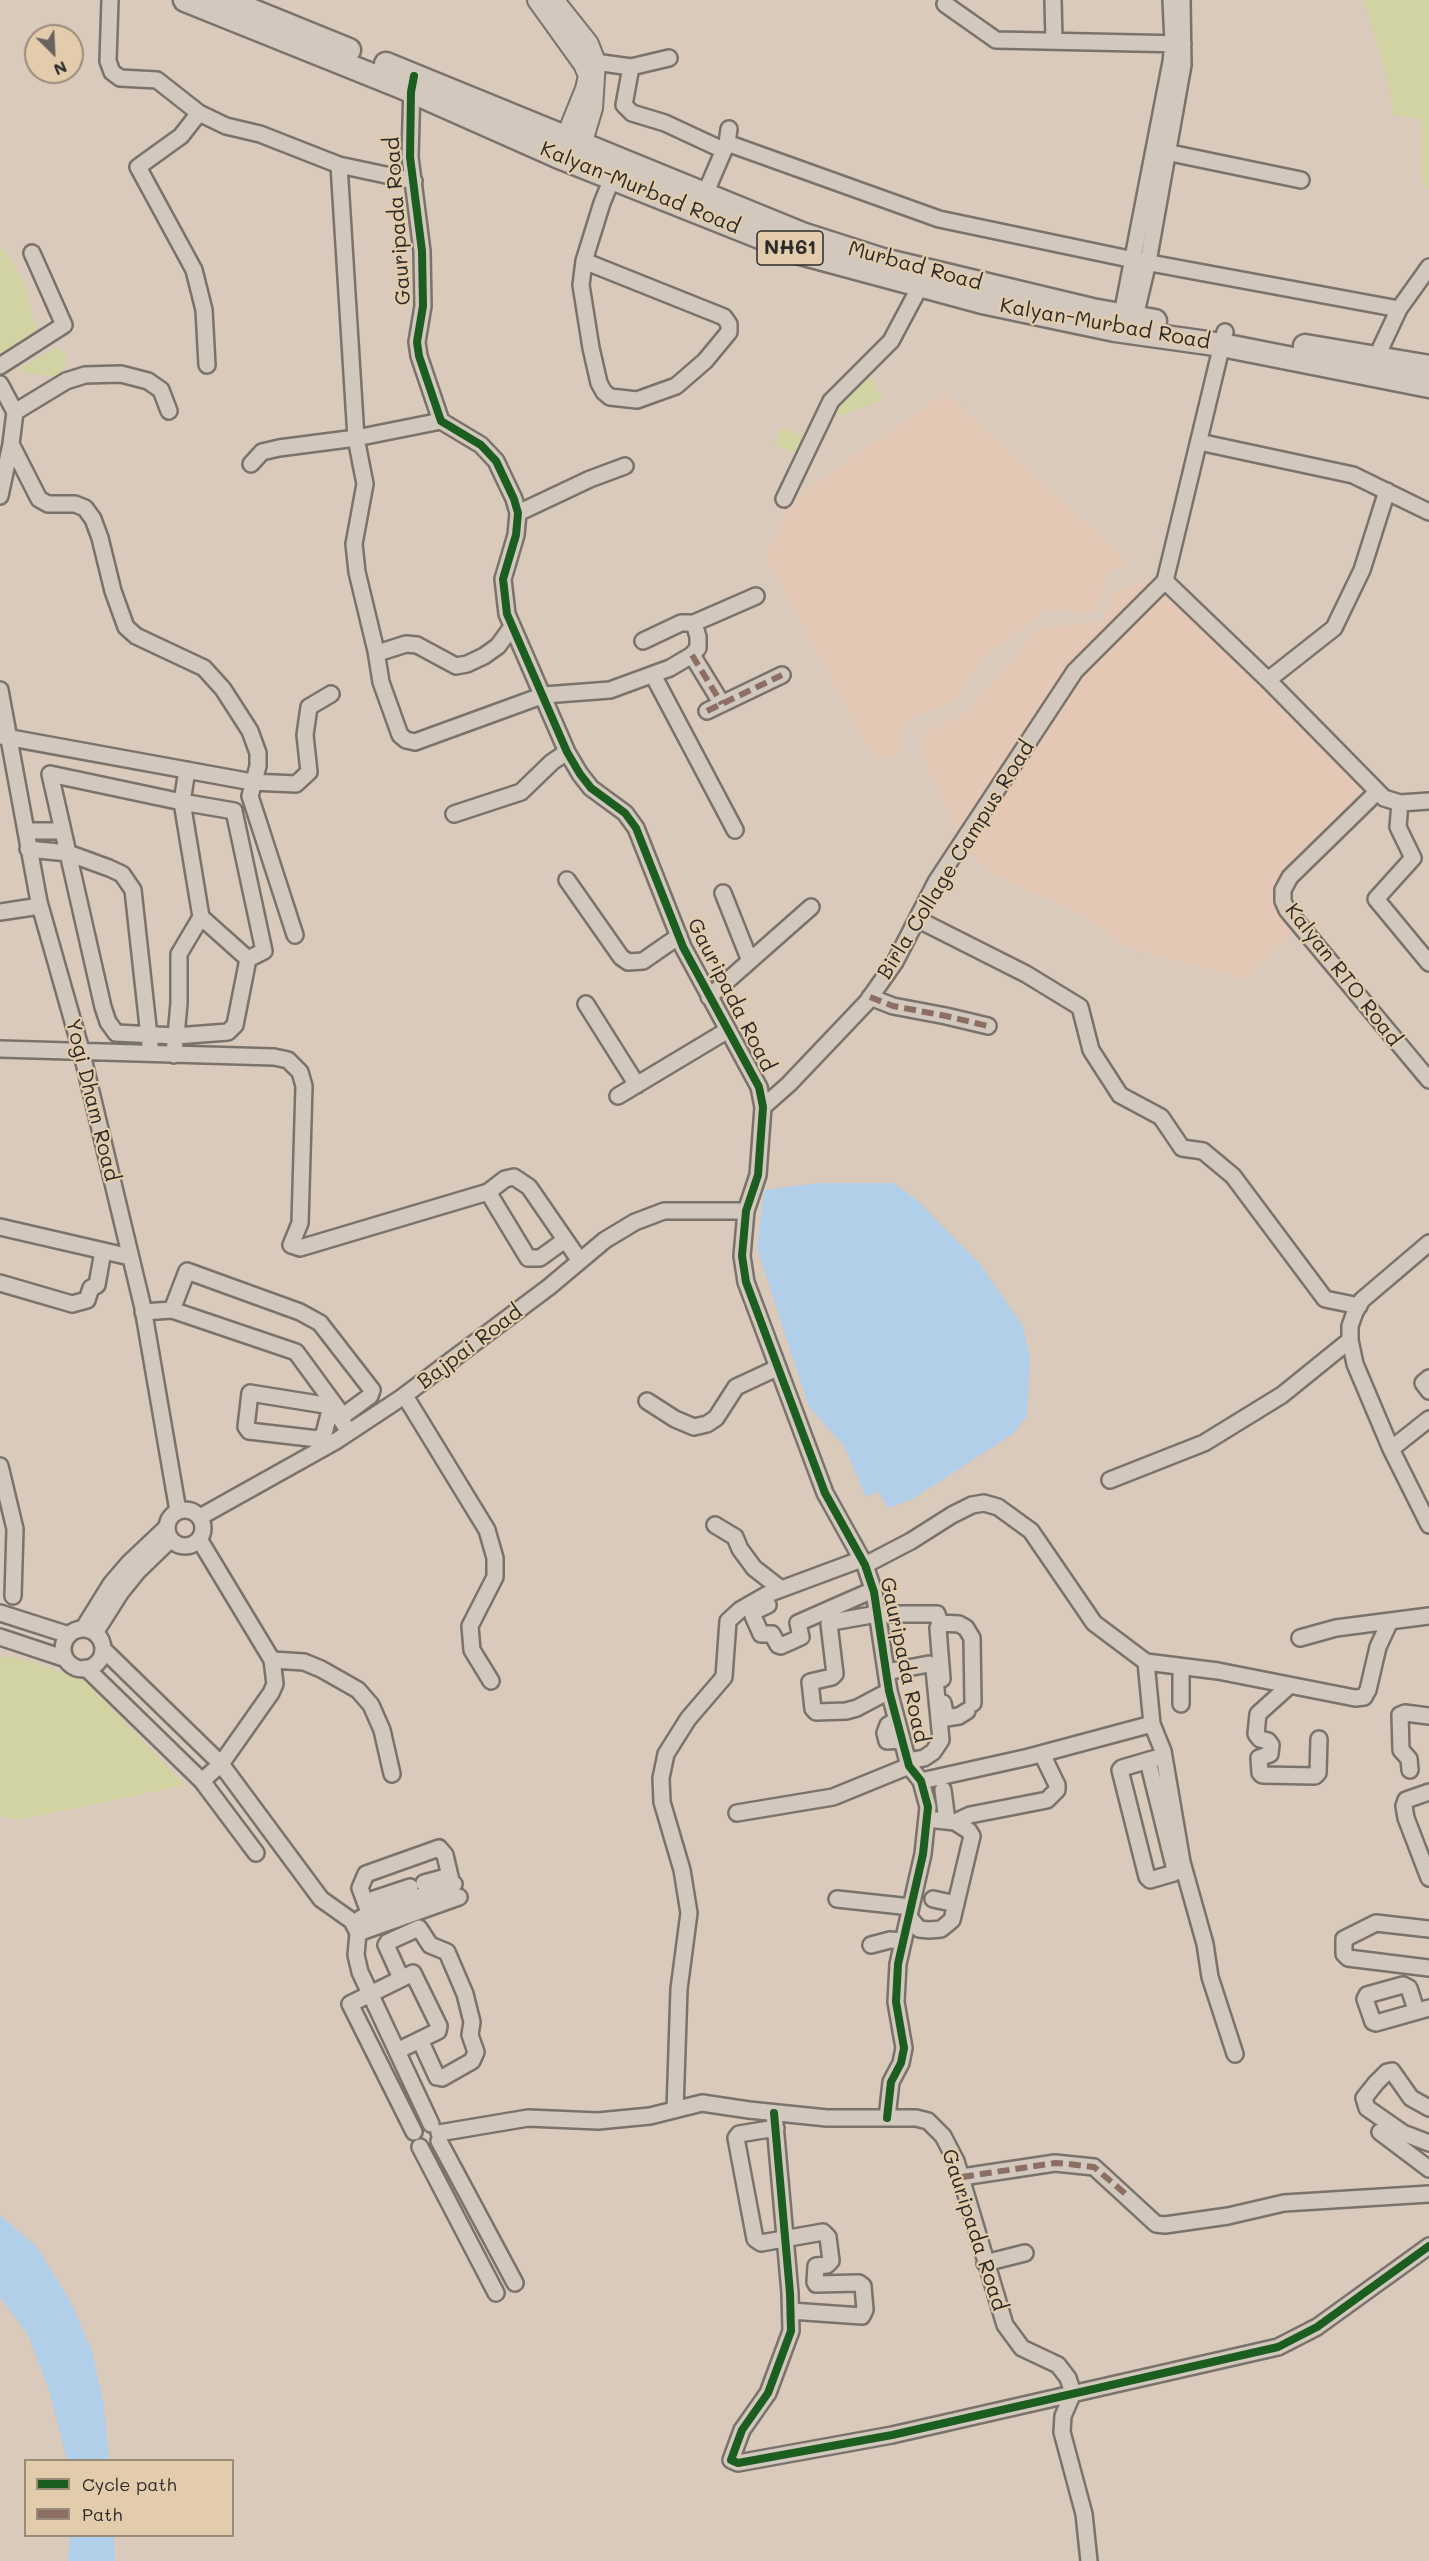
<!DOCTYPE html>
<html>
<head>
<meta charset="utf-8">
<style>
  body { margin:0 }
  #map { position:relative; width:1429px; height:2561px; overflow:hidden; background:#dacabb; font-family:Mali,sans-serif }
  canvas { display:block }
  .legend { position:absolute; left:24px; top:2459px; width:210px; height:78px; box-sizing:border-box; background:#e2ccab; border:2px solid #998c78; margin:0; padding:8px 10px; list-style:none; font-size:18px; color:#2b2b2b }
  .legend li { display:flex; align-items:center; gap:12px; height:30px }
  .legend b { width:30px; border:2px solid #998c78 }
  .north { position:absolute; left:24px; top:24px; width:60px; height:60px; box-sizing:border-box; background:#e2ccab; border:2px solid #998c78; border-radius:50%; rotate:156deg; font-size:16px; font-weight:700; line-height:24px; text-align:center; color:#2b2b2b }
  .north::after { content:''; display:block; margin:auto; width:21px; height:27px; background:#68635d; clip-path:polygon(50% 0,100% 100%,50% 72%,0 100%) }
</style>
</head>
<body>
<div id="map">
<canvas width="1429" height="2561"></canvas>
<ul class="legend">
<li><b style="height:8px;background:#1b5e20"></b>Cycle path</li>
<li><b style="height:8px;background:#8d6e63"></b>Path</li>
</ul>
<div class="north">N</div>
</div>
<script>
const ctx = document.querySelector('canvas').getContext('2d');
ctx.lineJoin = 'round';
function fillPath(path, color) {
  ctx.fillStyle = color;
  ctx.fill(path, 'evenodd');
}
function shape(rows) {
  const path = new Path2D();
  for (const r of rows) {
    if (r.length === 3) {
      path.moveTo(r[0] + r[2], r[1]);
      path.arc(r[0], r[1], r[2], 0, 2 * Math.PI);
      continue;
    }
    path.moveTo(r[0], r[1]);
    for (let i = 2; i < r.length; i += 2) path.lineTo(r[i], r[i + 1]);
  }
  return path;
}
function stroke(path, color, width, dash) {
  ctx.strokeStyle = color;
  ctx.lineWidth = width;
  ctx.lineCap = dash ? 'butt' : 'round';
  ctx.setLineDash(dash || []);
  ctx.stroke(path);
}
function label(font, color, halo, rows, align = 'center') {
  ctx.font = font + ' Mali,sans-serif';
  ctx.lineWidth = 4.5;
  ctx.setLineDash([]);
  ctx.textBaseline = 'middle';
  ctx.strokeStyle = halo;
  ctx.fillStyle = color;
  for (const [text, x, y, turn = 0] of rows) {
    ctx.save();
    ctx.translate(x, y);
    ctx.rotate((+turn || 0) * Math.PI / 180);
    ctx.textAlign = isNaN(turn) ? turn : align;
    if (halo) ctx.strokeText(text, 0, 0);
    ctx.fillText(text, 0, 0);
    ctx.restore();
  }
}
fillPath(shape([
  [945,393,1129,563,1106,573,1098,613,1047,610,986,654,956,700,904,722,900,752,875,760,766,557,793,499],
  [1159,574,1253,669,1285,683,1317,744,1363,793,1283,873,1277,902,1296,928,1246,979,1128,948,1085,916,991,873,965,847,922,754,922,735,968,712,1039,628,1102,621,1110,596]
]), '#e4c8b6');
fillPath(shape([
  [1363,0,1429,0,1429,190,1422,181,1422,125,1419,119,1393,115,1388,78],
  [0,247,8,255,25,285,36,329,0,356],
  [57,347,66,355,65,369,57,377,21,372,20,368],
  [868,372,883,399,841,416,833,408],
  [782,427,807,438,798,455,774,444],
  [0,1656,24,1659,85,1681,185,1785,20,1820,0,1816]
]), '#d2d3a3');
fillPath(shape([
  [818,1183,893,1183,917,1200,979,1263,1023,1326,1030,1358,1027,1416,1014,1433,914,1498,889,1508,877,1491,866,1497,844,1446,809,1407,757,1248,764,1190],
  [0,2215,37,2247,70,2301,92,2351,104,2406,109,2460,67,2460,49,2390,28,2335,0,2297],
  [70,2536,114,2536,115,2561,68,2561]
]), '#b1cfe8');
const minor = shape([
  [110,0,108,61,112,72,120,78,157,80,199,113,226,126,260,134,339,165,414,181],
  [1053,0,1054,40],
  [945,4,996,40,1183,44],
  [669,58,631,67,624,105,632,113,665,123,723,150],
  [595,62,631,67],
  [412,85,410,157,422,251,423,306,417,342,419,356,441,421,481,445,496,461,514,499,518,513,516,535,503,579,507,614,567,752,580,774,591,788,625,813,636,828,683,947,759,1087,763,1107,758,1175,746,1211,742,1256,746,1282,825,1493,865,1565,874,1592,889,1691,909,1766,921,1781,928,1807,923,1854,898,1964,896,2002,904,2048,901,2063,891,2082,887,2118],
  [199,113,181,136,138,167,194,270,204,310,207,365],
  [727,143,939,219,1134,260,1399,309],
  [1161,151,1301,180],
  [339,165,356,438,365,484,354,544,357,572,376,651,384,651,406,644,417,645,456,666,467,664,484,656,498,646,511,628],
  [705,194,727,143,729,129],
  [584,261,724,317,729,324,729,332,705,361,676,386,637,400,610,397,604,392,599,383,591,348,581,285,584,261,602,203,613,176],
  [1120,325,1171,62,1173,43,1171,0],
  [1133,325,1148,262,1183,65,1182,0],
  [1376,358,1399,309,1429,267],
  [0,366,64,325,32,253],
  [0,384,15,412,11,444,0,496],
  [15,412,66,381,85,375,121,374,148,381,161,390,169,411],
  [1199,442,1353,475,1429,512],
  [11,444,39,499,48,504,75,504,85,508,93,519,100,538,113,591,126,627,136,636,204,668,223,689,250,731,258,753,258,766,250,796,295,935],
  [251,464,262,452,279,448,356,438,441,421],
  [784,499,831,401,891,341,924,279],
  [518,513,590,479,625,466],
  [1165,581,1268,680,1384,798,1400,803,1429,801],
  [643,641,681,623,694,623,756,596],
  [376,651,381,682,400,735,406,740,415,742,544,695,610,690,670,668,692,655,698,648,698,637,694,623],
  [692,655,722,704],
  [653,675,735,830],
  [1268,680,1334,628,1362,570,1387,491],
  [0,690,39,902,81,1050,143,1308,178,1511],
  [707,711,782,675],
  [0,736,252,782,296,784,309,772,305,735,309,707,331,694],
  [187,770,182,802,234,811,264,951,248,959,201,917],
  [1377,792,1290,877,1283,890,1283,901,1287,910,1429,1080],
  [1400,803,1398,827,1413,858,1376,899,1429,963],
  [454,814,521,792,552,762,567,752],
  [27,831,63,831],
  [28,849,68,853,109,868,122,874,133,890,150,1045],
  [567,880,621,957,628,962,643,961,679,936],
  [723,893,750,961],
  [0,912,40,906],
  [917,919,1026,974,1080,1007,1091,1050,1120,1095,1161,1117,1182,1148,1203,1151,1233,1176,1325,1299,1359,1306],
  [709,997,811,907],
  [870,997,893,1006,946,1016,988,1026],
  [586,1004,637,1085],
  [0,1049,274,1057,288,1060,300,1072,304,1086,300,1223,291,1245,300,1248,488,1192,505,1179,514,1177,529,1187,580,1261],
  [174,1055,175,1042,176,1036,179,1003,179,954,201,917,182,802,50,774,103,1007,108,1022,116,1033,176,1036,228,1032,235,1025,248,959],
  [618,1096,728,1030],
  [763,1107,789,1084,867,1002,895,962,936,882,1075,671,1165,581,1225,332],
  [488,1192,528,1258,540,1258,565,1240],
  [0,1227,130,1257],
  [1429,1243,1362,1300,1355,1312,1350,1326,1350,1340,1355,1364,1391,1449,1429,1525],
  [0,1283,72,1304,87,1300,91,1288,97,1285,103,1251],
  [172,1310,296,1352,337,1408],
  [143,1312,172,1310,187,1271,300,1312,320,1323,372,1390,370,1396,340,1418,349,1432],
  [1429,1378,1423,1383,1429,1391],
  [405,1396,487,1530,495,1558,495,1577,470,1626,472,1650,491,1681],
  [647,1401,675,1419,694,1427,707,1424,716,1418,736,1387,777,1368],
  [331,1406,250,1393,246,1427,249,1431,318,1439,324,1434,331,1406,332,1401],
  [1391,1449,1429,1419],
  [0,1466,15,1529,13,1596],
  [1110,1480,1204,1443,1282,1395,1350,1340],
  [185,1528,18],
  [200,1517,336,1441,401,1398,549,1287,605,1240,635,1222,664,1211,746,1211],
  [715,1525,735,1537,740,1549,754,1568,781,1589],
  [199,1539,272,1660,304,1662,321,1669,358,1690,371,1705,382,1730,392,1774],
  [865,1565,911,1541,952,1515,972,1505,984,1503,998,1507,1031,1531,1094,1623,1146,1662,1218,1671,1355,1698,1364,1697,1368,1690,1378,1647,1390,1621],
  [768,1605,753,1612,753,1616,761,1634,772,1634,778,1645,781,1646,801,1637,798,1623,873,1590],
  [0,1613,69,1635],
  [940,1623,938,1628,942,1679],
  [83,1629,111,1584,129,1563,167,1527],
  [83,1649,20],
  [95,1633,121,1592,138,1571,171,1539],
  [0,1637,66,1659],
  [1300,1638,1336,1628,1429,1616],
  [103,1649,221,1764,321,1899,352,1921,358,1933,356,1955,360,1972,431,2124],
  [86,1668,202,1781,256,1853],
  [886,1672,929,1664,934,1669,941,1740,933,1752,924,1758,908,1761],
  [1289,1686,1258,1714,1256,1734,1260,1739,1268,1741,1271,1745,1270,1754,1259,1758,1260,1773,1262,1775,1315,1776,1318,1773,1319,1739],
  [889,1691,857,1708,846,1711,816,1712,813,1709,810,1682,832,1677,835,1674,829,1624,832,1622,877,1614,937,1614,940,1623,959,1624,966,1628,972,1638,973,1703],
  [943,1703,946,1718,959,1716,967,1711],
  [1181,1704,1181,1667],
  [896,1720,888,1725,885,1733,887,1741,902,1740],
  [1152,1724,1163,1751,1182,1862,1205,1944,1210,1977,1235,2054],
  [1148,1761,1175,1870,1174,1873,1150,1880,1147,1877,1120,1770,1122,1768,1163,1756],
  [1410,1770,1409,1759,1401,1750,1400,1715,1405,1713,1429,1716],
  [202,1781,221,1764,271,1693,275,1684,272,1660],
  [921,1781,1029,1757,1152,1724,1146,1662],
  [943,1790,947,1821],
  [1429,1792,1406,1800,1404,1806,1406,1818,1429,1878],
  [737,1813,833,1797,909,1766],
  [927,1819,955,1822,970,1815,1047,1800,1057,1790,1057,1785,1042,1754],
  [424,1883,450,1876],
  [837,1899,911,1907],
  [933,1899,956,1904],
  [365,1902,410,1887],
  [370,1915,360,1888,366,1874,439,1848,445,1855,452,1885],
  [909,1917,919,1929,929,1930,941,1929,952,1920,972,1836,969,1831,955,1822],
  [361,1918,454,1884],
  [1429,1929,1376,1923,1344,1939,1344,1954,1348,1958,1429,1968],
  [358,1933,459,1897],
  [871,1945,890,1940,901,1941],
  [401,1978,386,1945,388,1942,419,1928,430,1945,447,1952,465,1994,472,2022,470,2035,476,2052,472,2061,442,2078,437,2077,420,2040],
  [1416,2010,1409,1988,1403,1985,1367,1995,1365,1999,1373,2022,1376,2023,1429,2008],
  [397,2051,438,2031,439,2026,413,1973,350,2004,414,2132],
  [1429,2108,1411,2098,1392,2071,1387,2072,1376,2083,1364,2098,1367,2108,1403,2133,1429,2143],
  [675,2110,679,1989,689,1913,682,1870,662,1802,661,1778,666,1754,688,1719,724,1677,728,1621,740,1610,768,1594,862,1559],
  [774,2113,790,2293,791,2331,768,2393,742,2430,731,2460,738,2463,892,2435,1278,2347,1317,2327,1429,2246],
  [776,2128,739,2134,736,2138,755,2239,761,2243,823,2232,828,2237,831,2261,827,2265,816,2266,815,2282,816,2284,859,2283,863,2286,865,2310,862,2316,791,2311],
  [1380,2132,1429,2169],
  [439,2133,528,2118,598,2121,650,2116,702,2103,749,2110,827,2118,916,2118,928,2121,943,2136,956,2161,1005,2325,1022,2348,1058,2365,1068,2378,1073,2393],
  [439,2141,515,2283],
  [420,2147,496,2293],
  [962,2177,1055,2163,1094,2167,1156,2224,1165,2225,1228,2216,1284,2203,1429,2194],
  [985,2263,1025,2253],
  [1073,2393,1063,2416,1062,2432,1084,2514,1089,2561]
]);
const major = shape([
  [538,0,584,64,589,76,586,89,561,151],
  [553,0,588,44,595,62,592,108,577,158]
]);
const highway = shape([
  [185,0,399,86,559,157,800,253,982,302,1115,330,1222,345,1429,386],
  [226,0,349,50],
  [386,64,802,234,883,260,1092,310,1155,321],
  [1305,346,1429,367]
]);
stroke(minor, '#7a736c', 20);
stroke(major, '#7a736c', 24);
stroke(highway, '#7a736c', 27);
stroke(minor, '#d2c8bd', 15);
stroke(major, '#d2c8bd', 20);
stroke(highway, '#d2c8bd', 22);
stroke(shape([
  [692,655,722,704],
  [707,711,782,675],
  [870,997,893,1006,946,1016,988,1026],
  [962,2177,1055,2163,1068,2164,1094,2167,1128,2196]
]), '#8d6e63', 6, [12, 6]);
stroke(shape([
  [414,76,411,92,410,157,422,251,423,306,417,342,419,356,441,421,481,445,496,461,514,499,518,513,516,535,503,579,507,614,567,752,580,774,591,788,625,813,636,828,683,947,759,1087,763,1107,758,1175,746,1211,742,1256,746,1282,825,1493,865,1565,874,1592,889,1691,909,1766,921,1781,928,1807,923,1854,898,1964,896,2002,904,2048,901,2063,891,2082,887,2118],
  [774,2113,790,2293,791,2331,768,2393,742,2430,731,2460,738,2463,892,2435,1278,2347,1317,2327,1429,2246]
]), '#1b5e20', 8);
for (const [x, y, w] of [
  [790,248,66]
]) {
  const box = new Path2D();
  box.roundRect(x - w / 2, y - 17, w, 34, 4.5);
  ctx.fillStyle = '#e2ccab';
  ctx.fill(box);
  stroke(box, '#2b2b2b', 1.5);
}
label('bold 20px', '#2b2b2b', null, [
  ["NH61",790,248]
]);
label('21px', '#2b2b2b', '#e2ccab', [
  ["Kalyan-Murbad Road",640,188,22],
  ["Gauripada Road",398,221,-94],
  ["Murbad Road",915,266,15],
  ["Kalyan-Murbad Road",1105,324,10],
  ["Birla Collage Campus Road",956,860,-58],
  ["Kalyan RTO Road",1343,975,52],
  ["Gauripada Road",731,995,63],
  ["Yogi Dham Road",92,1100,76],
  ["Bajpai Road",470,1347,-37],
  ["Gauripada Road",904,1660,78],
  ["Gauripada Road",974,2230,72]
]);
</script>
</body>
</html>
